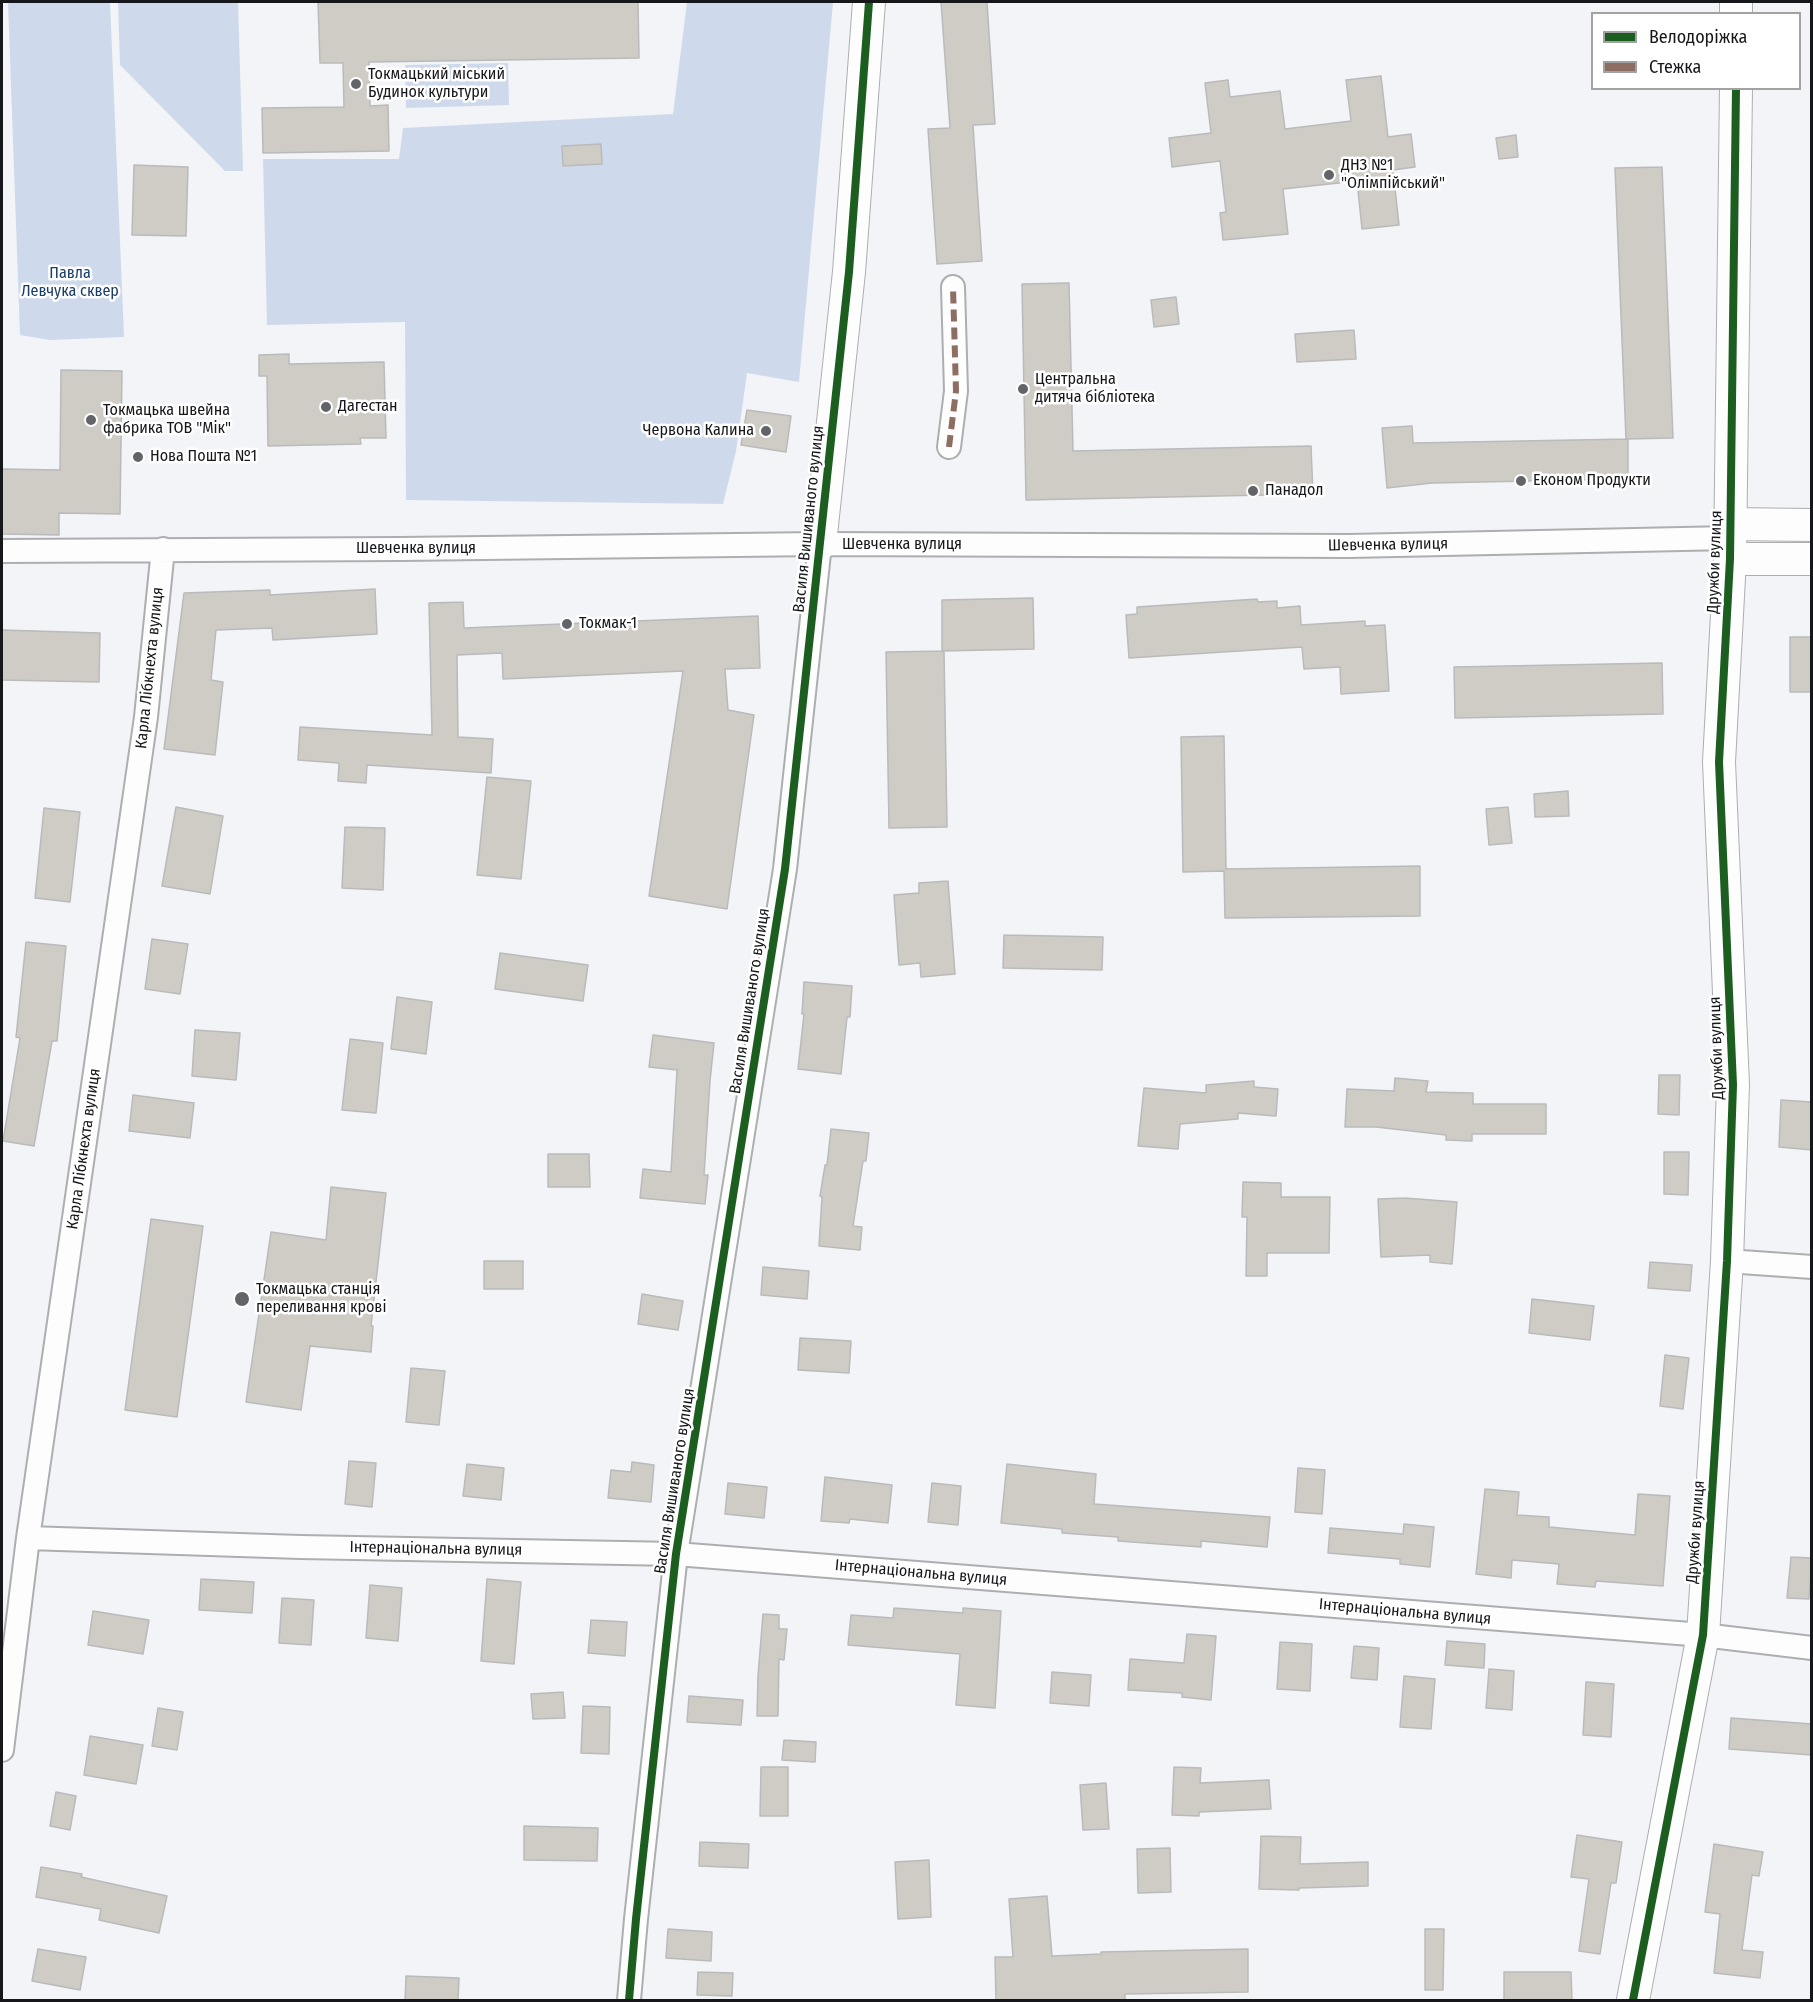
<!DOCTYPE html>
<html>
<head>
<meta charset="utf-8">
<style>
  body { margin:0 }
  #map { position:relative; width:1813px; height:2002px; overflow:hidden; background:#f2f4f7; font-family:"Fira Sans Condensed",sans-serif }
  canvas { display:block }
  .frame { position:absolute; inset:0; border:3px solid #16171a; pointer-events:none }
  .legend { position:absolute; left:1591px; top:12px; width:210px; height:78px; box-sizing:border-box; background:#fff; border:2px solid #a2a2a3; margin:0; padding:8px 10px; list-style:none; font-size:18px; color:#16171a }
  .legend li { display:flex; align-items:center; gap:12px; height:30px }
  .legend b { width:30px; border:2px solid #a2a2a3 }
</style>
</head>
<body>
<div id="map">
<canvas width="1813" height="2002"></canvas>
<div class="frame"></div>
<ul class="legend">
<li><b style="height:8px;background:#1b5e20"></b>Велодоріжка</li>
<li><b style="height:8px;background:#8d6e63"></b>Стежка</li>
</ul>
</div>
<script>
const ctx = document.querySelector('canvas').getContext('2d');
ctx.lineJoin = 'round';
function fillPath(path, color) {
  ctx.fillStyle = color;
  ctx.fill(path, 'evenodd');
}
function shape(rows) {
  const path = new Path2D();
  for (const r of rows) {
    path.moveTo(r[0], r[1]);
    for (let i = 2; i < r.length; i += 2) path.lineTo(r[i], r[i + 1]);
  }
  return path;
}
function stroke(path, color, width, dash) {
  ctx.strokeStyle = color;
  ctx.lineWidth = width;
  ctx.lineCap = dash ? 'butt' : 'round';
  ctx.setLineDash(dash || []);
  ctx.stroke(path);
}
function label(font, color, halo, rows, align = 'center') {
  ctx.font = font + ' "Fira Sans Condensed",sans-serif';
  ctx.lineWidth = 5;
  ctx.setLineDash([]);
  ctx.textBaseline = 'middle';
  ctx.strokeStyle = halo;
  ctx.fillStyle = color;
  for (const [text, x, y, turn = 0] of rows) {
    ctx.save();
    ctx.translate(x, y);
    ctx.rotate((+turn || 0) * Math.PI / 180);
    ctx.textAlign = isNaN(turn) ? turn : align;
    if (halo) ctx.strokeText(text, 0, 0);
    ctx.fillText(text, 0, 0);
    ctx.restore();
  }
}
fillPath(shape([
  [8,2,110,2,124,337,50,340,20,335],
  [118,2,238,2,243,171,225,171,120,65],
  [687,2,833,2,799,382,747,373,736,451,723,504,406,500,405,322,267,325,263,159,399,159,403,128,673,114],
  [508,63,509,105,406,108,405,65]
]), '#cedaeb');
const building = shape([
  [318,2,638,2,639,58,369,62,370,106,388,105,389,151,263,153,262,108,344,107,343,63,320,63,318,2],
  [941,2,987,2,995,124,973,125,982,261,937,264,928,129,950,128,941,2],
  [1381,76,1388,137,1411,134,1415,167,1393,170,1399,225,1362,229,1357,181,1283,189,1288,234,1223,240,1220,213,1226,212,1220,161,1172,167,1169,138,1211,133,1205,83,1228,80,1230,97,1280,91,1285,129,1351,121,1346,80,1381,76],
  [1516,135,1518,157,1499,159,1496,138,1516,135],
  [601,144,602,164,563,166,562,146,601,144],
  [134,165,188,167,186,236,132,235,134,165],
  [1662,167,1673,438,1626,439,1615,168,1662,167],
  [1069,283,1073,451,1311,446,1313,494,1026,500,1022,284,1069,283],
  [1176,297,1179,324,1154,327,1151,300,1176,297],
  [1354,330,1356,359,1297,362,1295,334,1354,330],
  [289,354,289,364,384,362,386,438,360,438,361,444,268,446,267,376,259,376,259,355,289,354],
  [61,370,122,371,120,514,59,513,59,535,2,534,2,469,60,470,61,370],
  [747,410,791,416,786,452,741,445,747,410],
  [1412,426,1413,443,1628,439,1628,479,1432,483,1387,488,1382,428,1412,426],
  [375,589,377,634,273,640,272,628,216,630,211,680,223,682,215,755,164,749,184,593,270,590,270,595,375,589],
  [1033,598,1034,649,942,651,942,600,1033,598],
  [1257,599,1258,602,1277,601,1277,608,1300,606,1301,625,1365,621,1365,626,1385,625,1389,691,1341,694,1340,667,1304,669,1302,647,1129,658,1126,615,1137,614,1137,607,1257,599],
  [463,602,464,628,758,616,760,668,725,669,728,710,754,715,727,909,649,896,683,671,503,679,502,653,457,655,458,737,493,739,491,773,367,765,366,783,338,781,339,763,298,760,300,727,432,735,429,603,463,602],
  [2,630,100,633,99,682,2,680,2,630],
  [1790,637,1812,637,1812,692,1790,692,1790,637],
  [944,651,947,827,889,828,886,652,944,651],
  [1662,663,1663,714,1455,718,1454,667,1662,663],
  [1224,736,1226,869,1420,866,1420,916,1225,918,1224,871,1183,872,1181,737,1224,736],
  [487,777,531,781,521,879,477,875,487,777],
  [1568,791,1569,816,1535,817,1534,794,1568,791],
  [176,807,223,816,210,894,162,886,176,807],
  [1508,807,1512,843,1489,845,1486,809,1508,807],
  [44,808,80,812,70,902,35,898,44,808],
  [345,827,385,828,383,890,342,888,345,827],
  [948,881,955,974,921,977,920,963,899,965,894,895,919,893,919,883,948,881],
  [1004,935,1103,937,1102,970,1003,968,1004,935],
  [152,939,188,944,180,994,145,989,152,939],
  [26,942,66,946,57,1041,52,1041,34,1146,3,1141,20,1038,16,1037,26,942],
  [500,953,588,965,583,1001,495,989,500,953],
  [804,982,852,986,850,1017,847,1017,841,1074,798,1069,804,1014,802,1014,804,982],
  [397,997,432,1002,426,1054,391,1049,397,997],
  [195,1030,240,1033,236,1080,192,1076,195,1030],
  [653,1035,714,1043,710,1081,704,1175,708,1175,705,1204,640,1198,643,1169,671,1172,677,1070,649,1067,653,1035],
  [350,1039,383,1043,376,1113,342,1110,350,1039],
  [1659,1075,1680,1075,1679,1115,1658,1114,1659,1075],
  [1395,1078,1428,1081,1426,1092,1473,1093,1473,1104,1546,1104,1546,1134,1472,1134,1472,1141,1446,1140,1446,1135,1376,1127,1345,1127,1347,1089,1394,1091,1395,1078],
  [1254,1081,1254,1087,1278,1089,1276,1116,1238,1113,1238,1119,1180,1124,1178,1149,1138,1146,1144,1088,1206,1093,1206,1085,1254,1081],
  [133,1095,194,1103,190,1138,129,1131,133,1095],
  [1781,1100,1812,1102,1812,1150,1779,1147,1781,1100],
  [831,1129,869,1133,866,1161,863,1161,853,1226,862,1227,860,1250,819,1246,822,1197,820,1196,825,1165,827,1165,831,1129],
  [1664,1152,1689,1152,1688,1195,1664,1194,1664,1152],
  [548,1154,589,1154,590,1187,548,1187,548,1154],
  [1243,1182,1281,1183,1281,1197,1330,1197,1329,1253,1267,1253,1267,1276,1246,1276,1247,1217,1242,1217,1243,1182],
  [331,1187,386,1193,371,1326,373,1326,371,1352,310,1346,301,1410,246,1402,271,1232,326,1240,331,1187],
  [1405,1198,1457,1202,1452,1264,1430,1262,1430,1255,1381,1257,1378,1199,1405,1198],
  [151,1219,203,1226,177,1417,125,1410,151,1219],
  [484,1261,523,1261,523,1289,484,1289,484,1261],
  [1650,1262,1692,1265,1690,1291,1648,1288,1650,1262],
  [763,1267,809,1271,807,1299,761,1295,763,1267],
  [642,1294,683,1301,678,1330,638,1324,642,1294],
  [1532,1299,1594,1306,1590,1340,1529,1333,1532,1299],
  [800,1338,851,1341,849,1373,798,1370,800,1338],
  [1665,1355,1689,1358,1683,1409,1660,1406,1665,1355],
  [411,1368,445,1371,439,1425,406,1422,411,1368],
  [349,1461,376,1463,372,1507,345,1504,349,1461],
  [632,1462,654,1465,651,1502,608,1498,611,1470,631,1472,632,1462],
  [467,1464,504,1468,501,1500,463,1496,467,1464],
  [1007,1464,1096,1474,1094,1504,1270,1517,1267,1547,1201,1541,1201,1547,1118,1541,1118,1537,1062,1533,1062,1529,1001,1523,1007,1464],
  [1298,1468,1325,1470,1322,1514,1295,1512,1298,1468],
  [825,1477,892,1485,888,1523,850,1519,849,1523,821,1521,825,1477],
  [728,1483,767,1487,764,1518,725,1514,728,1483],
  [932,1483,961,1486,958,1525,928,1522,932,1483],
  [1485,1489,1519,1492,1517,1515,1549,1517,1549,1527,1635,1535,1638,1494,1670,1496,1663,1586,1596,1581,1595,1587,1557,1584,1559,1564,1512,1560,1511,1578,1476,1574,1485,1489],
  [1404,1524,1434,1527,1430,1567,1400,1564,1400,1559,1328,1553,1330,1528,1403,1534,1404,1524],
  [1791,1557,1812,1558,1809,1599,1787,1598,1791,1557],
  [201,1579,254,1582,252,1613,199,1610,201,1579],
  [487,1579,521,1582,514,1664,481,1661,487,1579],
  [370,1585,402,1588,398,1641,366,1638,370,1585],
  [282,1598,314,1600,311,1645,279,1643,282,1598],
  [894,1608,963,1613,963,1608,1001,1611,995,1708,956,1705,960,1654,848,1645,851,1615,893,1618,894,1608],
  [93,1611,149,1620,143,1654,88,1645,93,1611],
  [763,1614,779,1615,779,1629,787,1629,784,1660,779,1659,778,1716,757,1716,758,1676,763,1614],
  [591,1620,627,1622,625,1656,588,1653,591,1620],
  [1187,1634,1216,1636,1211,1700,1182,1697,1182,1693,1128,1690,1130,1659,1184,1663,1187,1634],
  [1447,1641,1485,1644,1484,1668,1445,1665,1447,1641],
  [1280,1642,1312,1644,1310,1691,1277,1689,1280,1642],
  [1354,1646,1379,1648,1377,1680,1351,1678,1354,1646],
  [1489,1669,1514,1671,1512,1710,1486,1708,1489,1669],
  [1052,1672,1091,1675,1089,1706,1050,1703,1052,1672],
  [1404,1676,1435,1679,1431,1729,1400,1727,1404,1676],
  [1586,1682,1614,1684,1611,1737,1583,1735,1586,1682],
  [563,1692,565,1718,533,1719,531,1694,563,1692],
  [689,1696,743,1700,741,1725,687,1722,689,1696],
  [583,1706,610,1707,609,1754,581,1753,583,1706],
  [158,1708,183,1712,177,1750,152,1746,158,1708],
  [1731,1718,1812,1724,1812,1755,1729,1749,1731,1718],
  [90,1736,143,1745,136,1784,84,1775,90,1736],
  [784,1740,816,1742,815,1762,782,1760,784,1740],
  [761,1767,788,1767,788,1816,760,1816,761,1767],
  [1174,1767,1201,1768,1200,1783,1269,1780,1271,1809,1199,1812,1199,1816,1172,1815,1174,1767],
  [1106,1783,1109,1829,1083,1830,1080,1785,1106,1783],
  [56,1792,76,1796,70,1830,50,1826,56,1792],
  [524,1826,598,1828,597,1861,524,1860,524,1826],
  [1577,1835,1622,1842,1616,1883,1611,1883,1600,1954,1579,1951,1589,1879,1571,1877,1577,1835],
  [1261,1836,1301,1837,1300,1864,1368,1862,1368,1886,1299,1888,1299,1890,1259,1889,1261,1836],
  [700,1842,749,1844,748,1868,699,1866,700,1842],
  [1714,1844,1763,1852,1759,1876,1752,1875,1742,1950,1763,1952,1760,1978,1714,1973,1720,1914,1705,1912,1714,1844],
  [1170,1848,1171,1892,1138,1893,1137,1849,1170,1848],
  [929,1860,931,1917,898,1919,895,1862,929,1860],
  [41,1867,82,1874,81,1877,167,1896,159,1933,99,1920,101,1909,36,1897,41,1867],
  [1047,1896,1052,1956,1101,1954,1101,1952,1248,1949,1248,1992,1125,1994,1125,2001,996,2001,995,1957,1013,1957,1009,1899,1047,1896],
  [668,1929,712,1932,711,1961,666,1958,668,1929],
  [1425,1929,1444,1929,1443,1990,1425,1990,1425,1929],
  [38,1949,86,1957,80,1990,32,1981,38,1949],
  [698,1972,733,1973,732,1996,697,1995,698,1972],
  [1504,1972,1571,1972,1572,2000,1504,2000,1504,1972],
  [406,1976,459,1978,458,2001,405,2001,406,1976]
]);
fillPath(building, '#cfccc6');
stroke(building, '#bababa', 1.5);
const street = shape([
  [949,447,956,391,953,287],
  [2,551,400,549,820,544,1349,546,1730,538],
  [1727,1261,1812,1267],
  [28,1538,300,1547,676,1554,1703,1635,1812,1648],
  [2,1750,28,1538,146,717,163,549],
  [629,2000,636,1919,676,1554,785,869,820,544]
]);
const secondary = shape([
  [1736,14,1736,2],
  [1730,524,1812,525],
  [820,544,849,272,869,2],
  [1730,559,1812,559],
  [1633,2000,1703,1635,1727,1261,1733,1085,1719,762,1730,559,1736,88]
]);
stroke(street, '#acaeb0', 26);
stroke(secondary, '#acaeb0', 34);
stroke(street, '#fdfdfe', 22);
stroke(secondary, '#fdfdfe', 32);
stroke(shape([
  [949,447,956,391,953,287]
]), '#8d6e63', 6, [12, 6]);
stroke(shape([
  [629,2000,636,1919,676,1554,785,869,849,272,869,2],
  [1633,2000,1703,1635,1727,1261,1733,1085,1719,762,1730,559,1736,88]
]), '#1b5e20', 8);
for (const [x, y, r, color] of [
  [356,84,6,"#636467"],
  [1329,175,6,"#636467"],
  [1023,389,6,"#636467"],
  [326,407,6,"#636467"],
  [91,420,6,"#636467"],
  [766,431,6,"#636467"],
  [138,457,6,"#636467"],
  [1521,481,6,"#636467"],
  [1253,491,6,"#636467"],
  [567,624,6,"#636467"],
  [242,1299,8,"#636467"]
]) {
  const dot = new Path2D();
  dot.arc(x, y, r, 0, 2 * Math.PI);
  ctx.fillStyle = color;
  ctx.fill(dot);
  stroke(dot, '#fff', 2);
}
label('16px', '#16171a', '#fff', [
  ["Токмацький міський",368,75],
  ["Будинок культури",368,93],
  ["ДНЗ №1",1341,166],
  ["\"Олімпійський\"",1341,184],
  ["Центральна",1035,380],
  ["дитяча бібліотека",1035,398],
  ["Дагестан",338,407],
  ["Токмацька швейна",103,411],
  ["фабрика ТОВ \"Мік\"",103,429],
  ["Червона Калина",754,431,"right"],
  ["Нова Пошта №1",150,457],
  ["Економ Продукти",1533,481],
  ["Панадол",1265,491],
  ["Токмак-1",579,624],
  ["Токмацька станція",256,1290],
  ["переливання крові",256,1308]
], 'left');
label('16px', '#193c6a', '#fff', [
  ["Павла",70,274],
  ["Левчука сквер",70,292]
]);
label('16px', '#16171a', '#fff', [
  ["Василя Вишиваного вулиця",809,519,-84],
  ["Шевченка вулиця",902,545],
  ["Шевченка вулиця",1388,545,-1],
  ["Шевченка вулиця",416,549],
  ["Дружби вулиця",1715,562,-88],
  ["Карла Лібкнехта вулиця",150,668,-84],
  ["Василя Вишиваного вулиця",750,1001,-81],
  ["Дружби вулиця",1717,1048,-92],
  ["Карла Лібкнехта вулиця",84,1149,-82],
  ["Василя Вишиваного вулиця",675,1481,-81],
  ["Дружби вулиця",1696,1532,-86],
  ["Інтернаціональна вулиця",436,1549,1],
  ["Інтернаціональна вулиця",921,1573,5],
  ["Інтернаціональна вулиця",1405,1612,5]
]);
</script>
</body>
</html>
